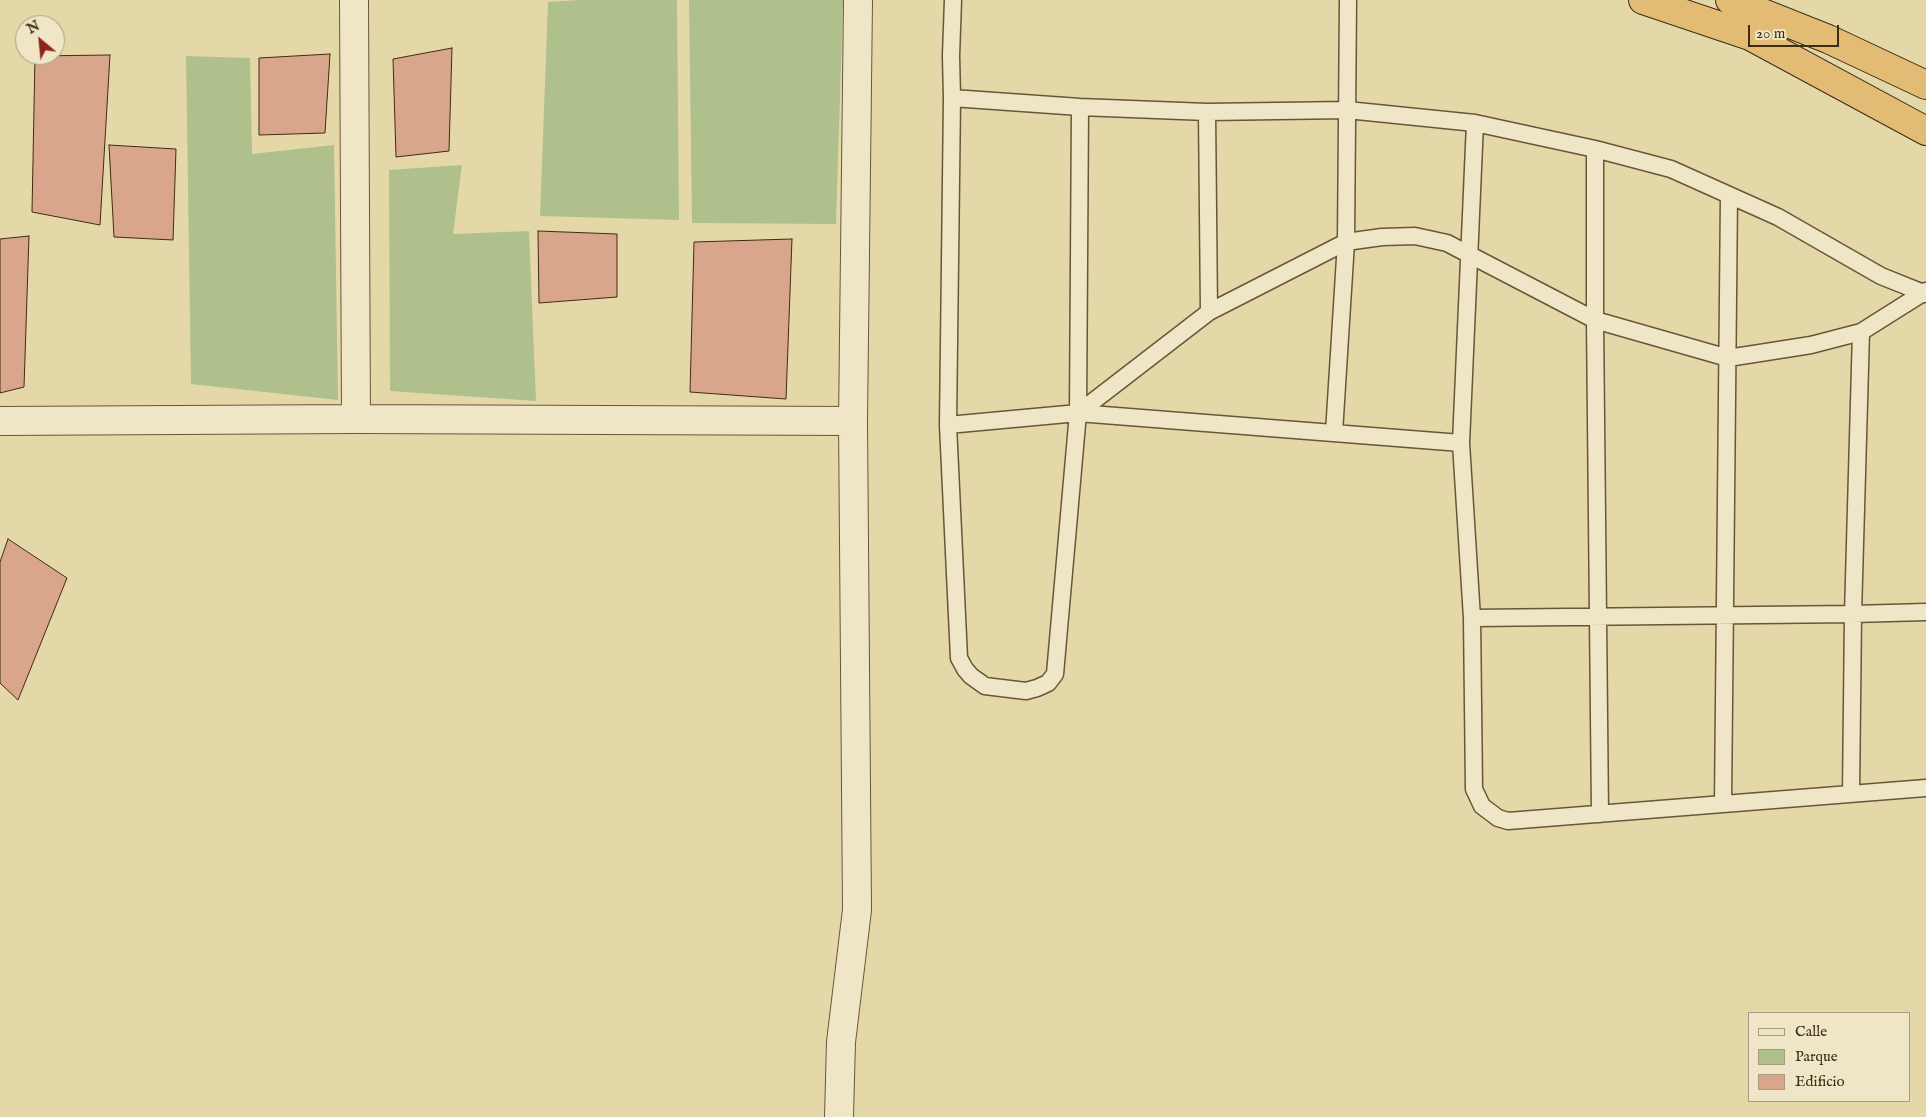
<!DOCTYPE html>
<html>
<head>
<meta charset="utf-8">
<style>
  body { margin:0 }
  #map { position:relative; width:1926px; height:1117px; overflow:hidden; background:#e5d8a8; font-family:"IM FELL English",serif }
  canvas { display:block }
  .legend { position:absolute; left:1748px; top:1012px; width:162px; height:90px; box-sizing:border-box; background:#eee6c6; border:1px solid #a89b7f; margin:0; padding:6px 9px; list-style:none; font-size:15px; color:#3e2b14 }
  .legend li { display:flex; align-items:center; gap:10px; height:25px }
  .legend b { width:25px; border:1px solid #a89b7f }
  .north { position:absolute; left:15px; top:15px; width:50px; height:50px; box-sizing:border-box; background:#eee6c6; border:1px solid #a89b7f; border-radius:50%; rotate:332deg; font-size:14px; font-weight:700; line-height:20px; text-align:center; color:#3e2b14 }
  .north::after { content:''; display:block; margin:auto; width:18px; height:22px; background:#8f2418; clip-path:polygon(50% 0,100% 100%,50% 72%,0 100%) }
  .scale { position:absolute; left:1748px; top:25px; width:91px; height:22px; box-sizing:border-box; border:2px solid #3e2b14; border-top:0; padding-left:6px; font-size:15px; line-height:18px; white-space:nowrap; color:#3e2b14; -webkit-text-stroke:4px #eee6c6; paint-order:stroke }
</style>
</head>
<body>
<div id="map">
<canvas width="1926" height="1117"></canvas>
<ul class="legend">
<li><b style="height:6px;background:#eee6c6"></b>Calle</li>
<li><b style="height:14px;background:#afc08c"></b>Parque</li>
<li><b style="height:14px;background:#d9a68b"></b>Edificio</li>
</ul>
<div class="north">N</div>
<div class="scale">20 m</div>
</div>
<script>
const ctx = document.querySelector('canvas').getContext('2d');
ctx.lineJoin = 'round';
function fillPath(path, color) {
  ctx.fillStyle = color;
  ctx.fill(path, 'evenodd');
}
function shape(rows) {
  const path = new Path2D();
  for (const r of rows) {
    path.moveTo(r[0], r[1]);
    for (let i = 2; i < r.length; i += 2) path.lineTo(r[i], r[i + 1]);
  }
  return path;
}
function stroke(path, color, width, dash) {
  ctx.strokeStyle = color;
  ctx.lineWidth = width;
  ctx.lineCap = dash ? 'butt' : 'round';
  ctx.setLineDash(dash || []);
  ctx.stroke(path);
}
fillPath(shape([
  [579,0,677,0,679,220,540,216,548,2],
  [689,0,843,0,836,224,692,223],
  [186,56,250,58,252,154,334,145,338,400,191,384],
  [462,165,453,234,529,231,536,401,390,391,389,170]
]), '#afc08c');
const building = shape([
  [452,48,449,151,396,157,393,59,452,48],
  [330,54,325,133,259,135,259,58,330,54],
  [110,55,100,225,32,212,35,56,110,55],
  [109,145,176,149,173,240,114,237,109,145],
  [538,231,617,234,617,297,539,303,538,231],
  [29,236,24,387,0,393,0,239,29,236],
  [792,239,786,399,690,392,694,242,792,239],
  [8,539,67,578,18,700,0,683,0,562,8,539]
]);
fillPath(building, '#d9a68b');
stroke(building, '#3e2b14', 1);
const lane = shape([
  [953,0,951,56,952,98,948,425,1078,413,1461,443,1472,618,1853,614,1926,612],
  [952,98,1080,107,1207,112,1347,110,1475,123,1595,149,1671,169,1778,217,1881,276,1926,294],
  [1207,112,1209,312],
  [1595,149,1595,320,1600,814],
  [1078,413,1209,312,1346,242,1382,237,1415,236,1447,243,1595,320,1728,358,1811,345,1861,332,1926,291],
  [948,425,959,658,965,669,971,676,985,686,1026,691,1037,688,1048,683,1055,674,1078,413,1080,107],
  [1334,433,1346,242,1348,0],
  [1461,443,1475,123],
  [1472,618,1474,789,1482,806,1498,818,1508,821,1926,788],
  [1851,794,1853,614,1861,332],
  [1723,804,1729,195]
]);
const street = shape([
  [354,0,356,419],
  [0,421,356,419,853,421],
  [839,1117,841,1042,857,910,853,421,858,0]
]);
const highway = shape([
  [1643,0,1750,36,1926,131],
  [1730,0,1828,39,1926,85]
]);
stroke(lane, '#685639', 19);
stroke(street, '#685639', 30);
stroke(highway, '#3e2b14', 30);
stroke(lane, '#eee6c6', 16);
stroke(street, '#eee6c6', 28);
stroke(highway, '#e2bc74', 28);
</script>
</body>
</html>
